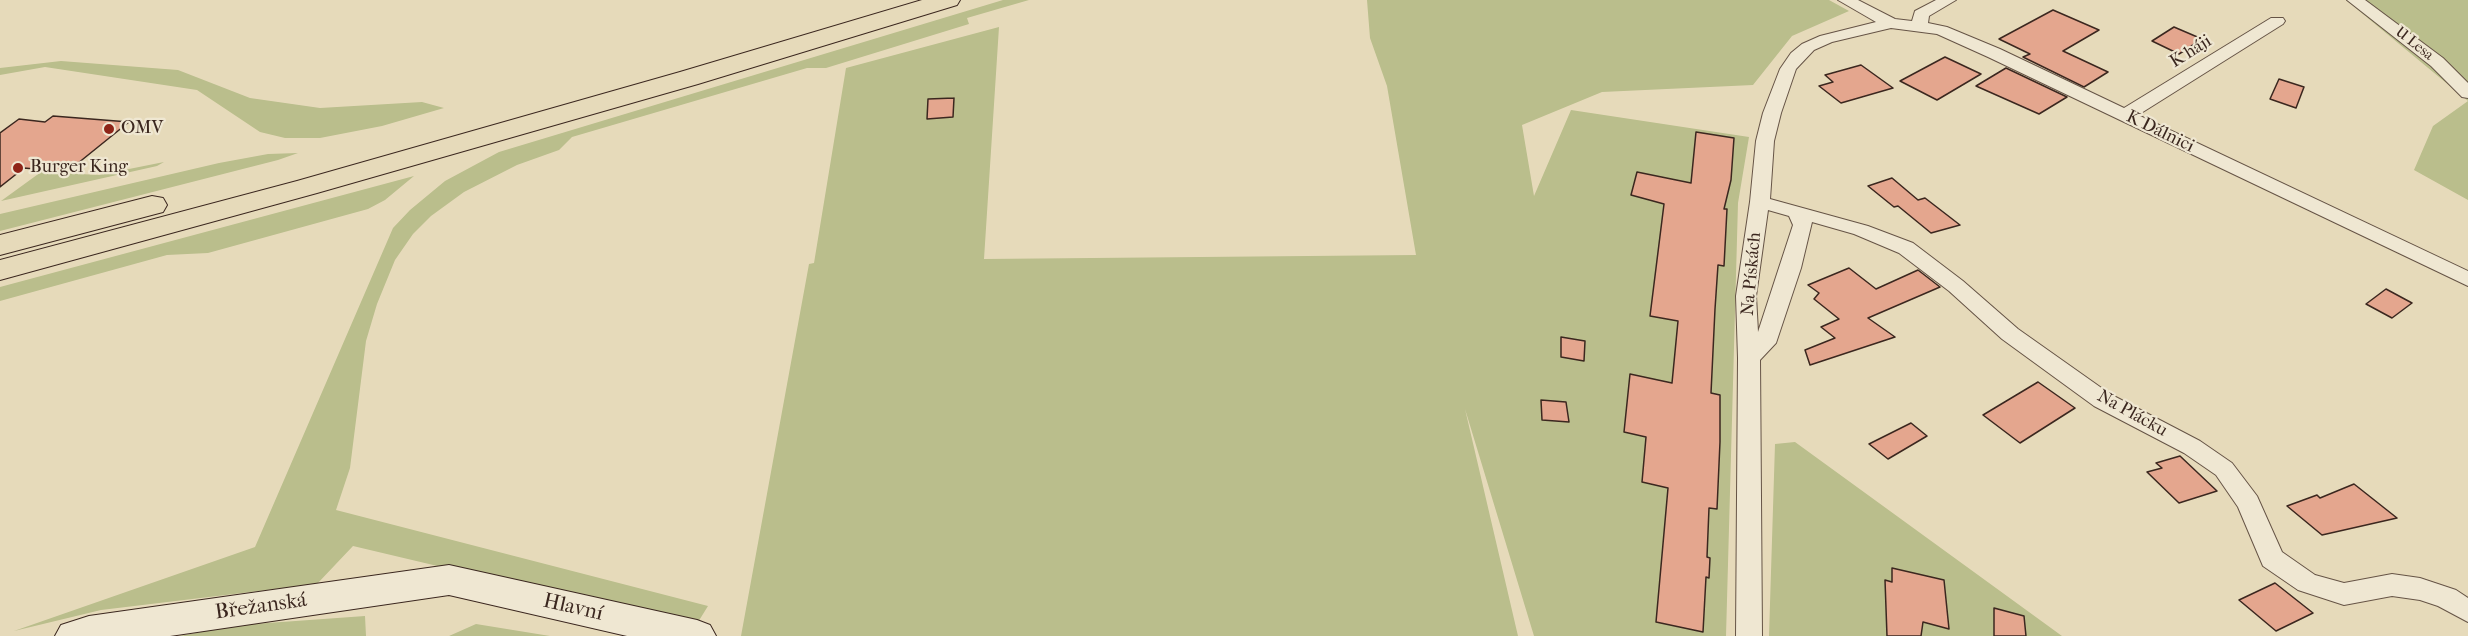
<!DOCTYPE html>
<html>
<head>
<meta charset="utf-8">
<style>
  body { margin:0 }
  canvas { display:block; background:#e6daba }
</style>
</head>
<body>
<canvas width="2468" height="636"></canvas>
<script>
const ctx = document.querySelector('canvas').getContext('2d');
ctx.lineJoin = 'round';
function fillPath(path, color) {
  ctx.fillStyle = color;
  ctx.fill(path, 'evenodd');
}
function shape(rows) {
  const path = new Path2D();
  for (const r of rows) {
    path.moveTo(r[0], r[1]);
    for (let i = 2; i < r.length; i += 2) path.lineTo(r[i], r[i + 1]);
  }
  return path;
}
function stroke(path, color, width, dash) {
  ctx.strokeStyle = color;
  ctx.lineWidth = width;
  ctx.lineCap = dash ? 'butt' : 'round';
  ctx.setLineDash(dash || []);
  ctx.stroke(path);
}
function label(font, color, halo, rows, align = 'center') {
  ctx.font = font + ' "IM FELL French Canon",serif';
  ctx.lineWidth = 4.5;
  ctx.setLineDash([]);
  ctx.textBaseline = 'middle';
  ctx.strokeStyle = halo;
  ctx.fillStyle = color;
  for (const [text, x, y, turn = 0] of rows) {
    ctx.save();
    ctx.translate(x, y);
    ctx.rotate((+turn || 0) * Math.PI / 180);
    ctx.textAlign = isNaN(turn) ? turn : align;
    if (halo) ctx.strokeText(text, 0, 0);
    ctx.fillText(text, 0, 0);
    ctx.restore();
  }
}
fillPath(shape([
  [1003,0,1029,0,967,18,969,24,826,68,807,68,572,137,559,150,517,165,464,192,431,216,413,234,395,260,377,304,366,341,350,468,336,510,708,606,695,627,353,546,317,584,101,610,14,631,255,547,393,228,410,210,445,181,499,152],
  [1367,0,1829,0,1849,11,1792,36,1753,85,1602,92,1522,125,1534,196,1571,110,1749,137,1738,203,1726,636,1534,636,1465,409,1518,636,741,636,809,264,814,263,846,68,999,27,984,259,1416,255,1387,86,1370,38],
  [1541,400,1566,402,1568,422,1542,420],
  [2346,0,2468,0,2468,101],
  [61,61,178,70,250,98,320,108,422,102,444,108,382,126,320,138,285,138,260,132,197,90,45,67,0,75,0,68],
  [2468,101,2468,200,2414,170,2433,126],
  [298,153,278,160,0,231,0,214,219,163,268,154],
  [164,162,157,166,1,201,41,172,99,175],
  [414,176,385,200,368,209,208,253,167,255,0,301,0,287],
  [1795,442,2062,636,1769,636,1775,444],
  [365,616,366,636,179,636,240,625],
  [476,624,550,636,449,636]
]), '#babe8c');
const building = shape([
  [2053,10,2099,30,2063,51,2108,72,2084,87,2023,57,2030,54,1999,39,2053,10],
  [2174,27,2202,39,2179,54,2152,41,2174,27],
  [1945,57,1981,74,1937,100,1900,81,1945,57],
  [1861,65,1893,88,1841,103,1819,86,1833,82,1825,75,1861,65],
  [2006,68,2067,97,2039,114,1976,86,2006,68],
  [2279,79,2304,87,2296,108,2270,99,2279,79],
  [954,98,953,117,927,119,928,99,954,98],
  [53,116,129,122,67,172,24,168,0,187,0,133,19,119,45,122,53,116],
  [1696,132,1734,138,1731,180,1724,209,1727,209,1724,266,1718,265,1715,309,1711,393,1720,395,1720,442,1717,509,1709,508,1707,557,1710,558,1709,578,1706,577,1703,632,1656,622,1668,488,1642,482,1646,437,1624,432,1630,374,1672,383,1678,321,1650,316,1664,204,1631,195,1637,172,1691,183,1696,132],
  [1892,178,1918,200,1925,198,1960,225,1931,233,1898,206,1894,207,1868,186,1892,178],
  [1849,268,1876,289,1918,270,1940,287,1868,318,1895,337,1810,365,1805,350,1835,338,1821,327,1839,319,1814,299,1819,293,1808,285,1849,268],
  [2386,289,2412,303,2392,318,2366,304,2386,289],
  [1561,337,1585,341,1584,361,1561,357,1561,337],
  [2038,382,2075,408,2020,443,1983,415,2038,382],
  [1541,400,1566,402,1569,422,1542,420,1541,400],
  [1911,423,1927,436,1888,459,1869,444,1911,423],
  [2180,456,2217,491,2179,503,2147,472,2162,468,2156,463,2180,456],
  [2354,484,2397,518,2322,535,2287,506,2317,495,2320,498,2354,484],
  [1892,568,1944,580,1949,629,1923,622,1921,636,1887,636,1885,580,1892,582,1892,568],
  [2275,583,2313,613,2276,631,2239,600,2275,583],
  [1994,608,2024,616,2026,636,1994,636,1994,608]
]);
fillPath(building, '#e4a68e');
stroke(building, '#3b271f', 1.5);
const street = shape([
  [1838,0,1858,0,1895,19,1912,21,1915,11,1936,0,1956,0,1929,16,1928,23,1947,27,2000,49,2124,108,2271,18,2283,18,2285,21,2283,24,2138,115,2468,271,2468,286,1988,57,1937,34,1891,28,1832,42,1814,50,1796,69,1781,113,1774,141,1770,199,1868,226,1913,243,1963,281,2018,329,2110,394,2200,441,2232,463,2257,496,2282,552,2315,575,2344,583,2392,574,2420,578,2456,590,2468,598,2468,622,2438,606,2420,600,2392,596,2344,605,2298,590,2263,566,2238,507,2216,475,2184,453,2094,406,2002,339,1949,291,1899,253,1854,234,1812,222,1801,268,1776,343,1760,360,1762,636,1736,636,1738,358,1736,296,1750,202,1756,141,1763,113,1780,69,1791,53,1802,44,1820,36,1876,22,1838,0],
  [1768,210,1789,216,1793,225,1758,332,1756,296,1768,210],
  [2347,0,2365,0,2443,58,2468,83,2468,98,2462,97,2431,66,2347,0]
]);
const secondary = shape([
  [449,565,697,620,710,625,716,636,627,636,449,595,170,636,55,636,61,625,89,616,449,565]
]);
const highway = shape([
  [922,0,960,0,957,5,698,84,317,193,0,280,0,260,297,181,680,72,922,0],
  [152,196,163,198,167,205,163,212,0,255,0,235,152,196]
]);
stroke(street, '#665446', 2);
stroke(secondary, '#3b271f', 2);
stroke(highway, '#3b271f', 2);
fillPath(street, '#efe7d2');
fillPath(secondary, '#efe7d2');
fillPath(highway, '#e6daba');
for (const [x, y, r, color] of [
  [109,129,6,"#8f2418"],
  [18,168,6,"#8f2418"]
]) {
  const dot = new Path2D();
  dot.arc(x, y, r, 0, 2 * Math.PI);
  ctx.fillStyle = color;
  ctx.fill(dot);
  stroke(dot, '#efe7d2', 2);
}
label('15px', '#3b271f', '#efe7d2', [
  ["U Lesa",2414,44,38]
]);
label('18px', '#3b271f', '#efe7d2', [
  ["K háji",2191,52,-32],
  ["K Dálnici",2160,132,26],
  ["Na Pískách",1752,274,-85],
  ["Na Plácku",2132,414,29]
]);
label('18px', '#3b271f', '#efe7d2', [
  ["OMV",121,129],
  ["Burger King",30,168]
], 'left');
label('21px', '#3b271f', '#efe7d2', [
  ["Břežanská",261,607,-8],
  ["Hlavní",573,608,13]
]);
</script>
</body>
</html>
